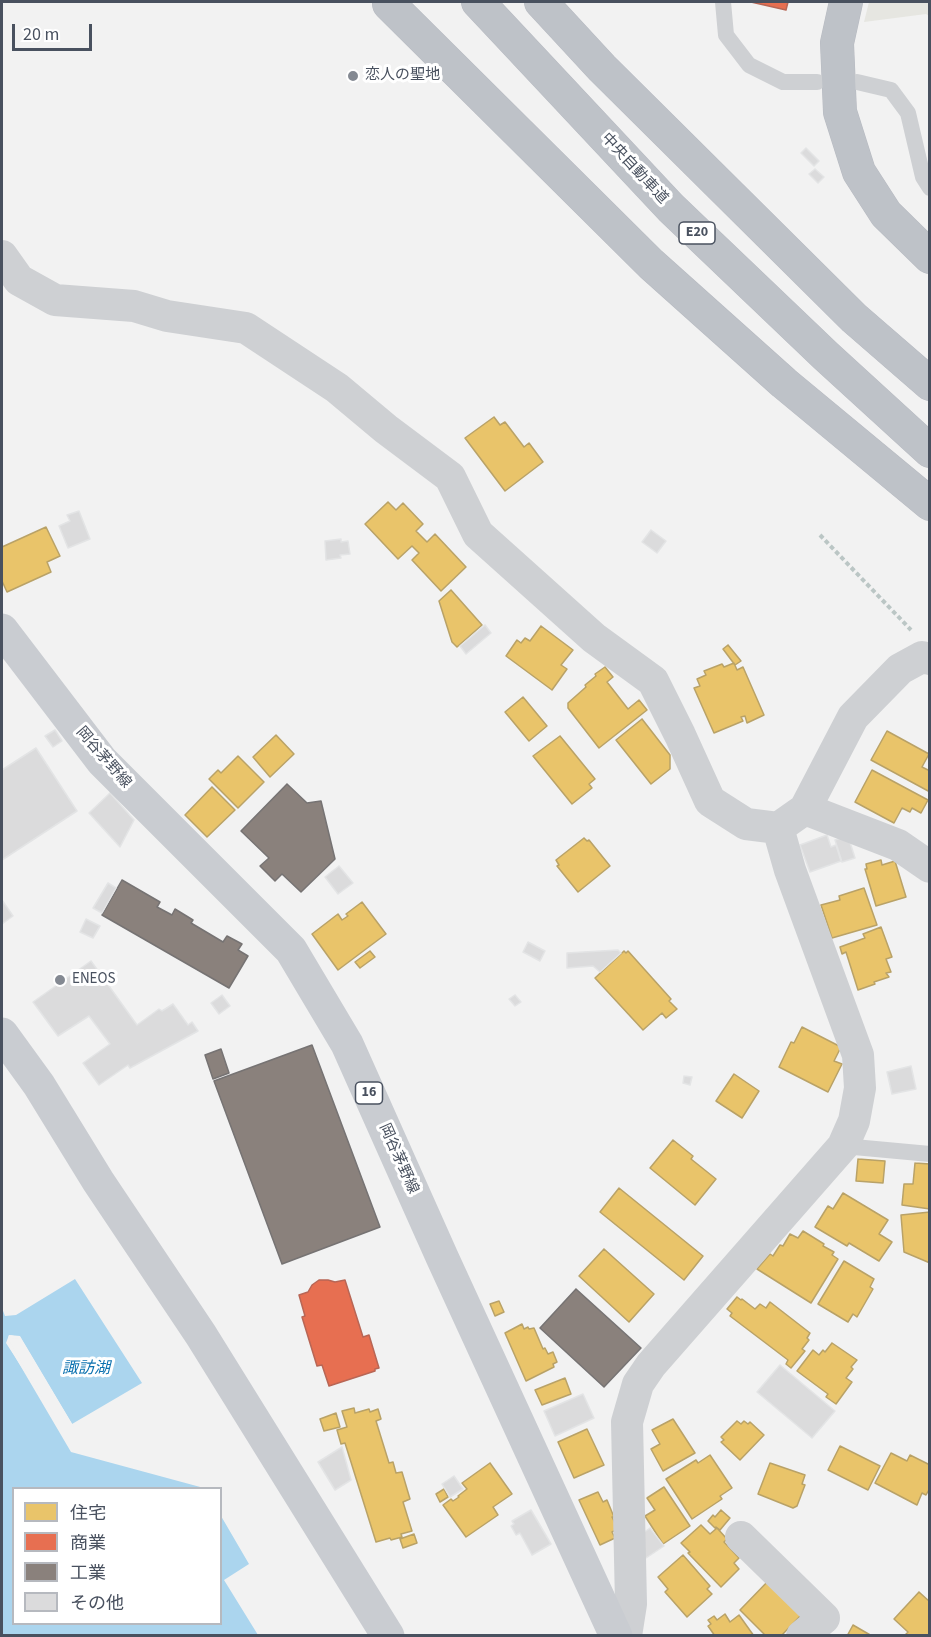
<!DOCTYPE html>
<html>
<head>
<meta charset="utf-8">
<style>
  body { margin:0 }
  #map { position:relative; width:931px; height:1637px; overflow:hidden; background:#f2f2f2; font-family:"Source Sans 3","Noto Sans JP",sans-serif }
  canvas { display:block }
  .frame { position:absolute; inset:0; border:3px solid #49515f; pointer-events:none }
  .legend { position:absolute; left:12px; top:1487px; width:210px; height:138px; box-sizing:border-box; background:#fff; border:2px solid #b6b9bf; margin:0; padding:8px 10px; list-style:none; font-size:18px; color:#49515f }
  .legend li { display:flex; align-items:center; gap:12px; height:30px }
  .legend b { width:30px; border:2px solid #b6b9bf }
  .scale { position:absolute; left:12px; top:24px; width:80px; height:27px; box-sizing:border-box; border:3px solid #49515f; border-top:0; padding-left:8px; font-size:18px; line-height:21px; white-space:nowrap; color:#49515f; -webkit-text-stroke:4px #fff; paint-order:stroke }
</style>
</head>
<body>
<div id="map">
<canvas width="931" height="1637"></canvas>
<div class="frame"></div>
<ul class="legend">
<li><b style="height:16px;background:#e9c46a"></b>住宅</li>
<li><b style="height:16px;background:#e76f51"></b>商業</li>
<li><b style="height:16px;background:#8a817c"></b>工業</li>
<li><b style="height:16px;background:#dbdbdc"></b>その他</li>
</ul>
<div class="scale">20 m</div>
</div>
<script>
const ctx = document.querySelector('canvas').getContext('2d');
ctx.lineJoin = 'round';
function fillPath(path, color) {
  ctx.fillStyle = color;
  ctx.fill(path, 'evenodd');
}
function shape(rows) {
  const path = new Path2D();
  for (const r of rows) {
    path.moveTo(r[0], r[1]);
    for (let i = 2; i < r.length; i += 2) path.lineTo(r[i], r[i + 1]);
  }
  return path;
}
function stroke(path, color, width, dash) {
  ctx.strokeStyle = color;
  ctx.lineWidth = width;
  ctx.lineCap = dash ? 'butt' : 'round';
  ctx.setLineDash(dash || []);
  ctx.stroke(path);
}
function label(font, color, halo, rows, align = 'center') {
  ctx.font = font + ' "Source Sans 3","Noto Sans JP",sans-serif';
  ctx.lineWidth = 6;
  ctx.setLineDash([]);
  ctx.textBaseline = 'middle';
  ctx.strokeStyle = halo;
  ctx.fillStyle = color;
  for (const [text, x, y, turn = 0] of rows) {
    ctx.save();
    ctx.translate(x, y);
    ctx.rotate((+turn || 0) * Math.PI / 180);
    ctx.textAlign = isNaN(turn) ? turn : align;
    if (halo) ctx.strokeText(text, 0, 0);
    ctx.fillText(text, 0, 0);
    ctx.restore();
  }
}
fillPath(shape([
  [869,2,929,2,929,16,926,14,864,22]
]), '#e6e6e1');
fillPath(shape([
  [75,1279,142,1383,72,1424,20,1337,9,1335,7,1343,71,1452,204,1488,14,1488,14,1624,220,1624,221,1516,249,1564,224,1580,258,1635,2,1635,2,1308,5,1316,16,1315]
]), '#abd5ee');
fillPath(shape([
  [9,1335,20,1336,74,1427,70,1426,18,1339,11,1338,10,1342,46,1405,6,1343]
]), '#f2f2f2');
const homes = shape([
  [494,417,500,425,505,422,524,447,529,443,543,462,505,491,465,438,494,417],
  [388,502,396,510,403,503,423,524,416,531,427,542,435,534,466,567,441,591,412,560,419,553,412,546,398,559,365,524,388,502],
  [46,527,60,556,47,562,51,572,7,592,2,581,2,547,46,527],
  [451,590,482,625,457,647,452,642,439,601,451,590],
  [541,626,573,650,561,665,567,669,552,690,506,656,517,640,521,643,525,638,530,641,541,626],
  [728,645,741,661,735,665,723,649,728,645],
  [734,663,737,670,743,667,764,715,747,723,745,716,741,717,743,721,714,733,694,688,700,686,697,679,706,675,704,671,722,664,724,667,734,663],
  [605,667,613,677,607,682,628,709,639,700,647,710,599,748,568,708,568,703,586,687,585,685,596,676,595,674,605,667],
  [523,697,547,726,529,741,505,712,523,697],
  [642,719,670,755,670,769,651,784,616,740,642,719],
  [887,731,929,754,922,767,930,771,930,792,871,760,887,731],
  [276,735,294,754,270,777,253,757,276,735],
  [560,736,595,779,589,784,592,788,572,804,533,756,560,736],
  [238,756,264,782,238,808,209,779,218,770,221,773,238,756],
  [872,770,928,800,921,813,912,808,910,812,902,808,894,823,855,802,872,770],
  [212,787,235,810,207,837,185,815,212,787],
  [584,838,587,841,589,840,610,866,578,892,557,866,559,865,556,860,584,838],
  [881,860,882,865,895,861,906,897,876,906,865,869,867,869,866,864,881,860],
  [864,888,877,925,832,938,821,905,840,900,839,896,864,888],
  [362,902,386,934,338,970,312,934,338,914,342,920,348,916,346,914,362,902],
  [881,927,892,957,886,959,891,972,886,973,889,977,874,982,875,984,858,990,846,952,842,954,840,947,865,938,863,934,881,927],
  [370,951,375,957,360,968,355,962,370,951],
  [624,951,626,953,628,951,671,999,669,1001,677,1009,666,1018,662,1013,643,1030,595,978,624,951],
  [802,1027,841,1047,834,1061,842,1064,828,1092,779,1067,791,1042,794,1043,802,1027],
  [734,1074,759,1091,742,1118,716,1101,734,1074],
  [673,1140,693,1156,691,1159,716,1179,695,1205,650,1168,673,1140],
  [858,1159,885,1161,883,1183,856,1181,858,1159],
  [915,1163,930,1164,930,1209,902,1205,904,1184,913,1184,915,1163],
  [619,1188,703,1256,684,1280,600,1212,619,1188],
  [843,1193,888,1220,879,1234,892,1242,879,1261,849,1243,847,1246,815,1227,828,1206,833,1209,843,1193],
  [930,1212,930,1263,904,1252,901,1215,930,1212],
  [803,1231,824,1244,823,1246,834,1252,832,1255,838,1259,811,1303,757,1269,770,1254,773,1256,780,1245,783,1246,790,1234,798,1238,803,1231],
  [604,1249,654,1294,629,1322,579,1276,604,1249],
  [844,1261,874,1279,870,1287,873,1289,857,1317,853,1314,848,1322,818,1304,844,1261],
  [737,1297,741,1300,742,1299,755,1309,760,1304,766,1308,770,1302,810,1333,807,1338,809,1340,802,1349,805,1351,791,1368,786,1364,788,1360,730,1316,732,1313,727,1309,737,1297],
  [499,1301,504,1312,495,1316,490,1304,499,1301],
  [522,1324,524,1329,528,1327,529,1329,534,1328,543,1349,545,1348,548,1354,553,1352,557,1362,553,1364,554,1367,526,1381,505,1333,522,1324],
  [832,1343,857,1360,851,1367,853,1369,846,1378,852,1382,836,1404,826,1397,828,1394,797,1371,813,1350,819,1355,823,1350,825,1352,832,1343],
  [565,1378,571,1394,542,1405,535,1390,565,1378],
  [354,1408,355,1413,369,1409,370,1412,378,1409,381,1419,376,1421,389,1463,393,1462,396,1473,402,1472,410,1499,403,1502,412,1531,401,1534,402,1537,391,1540,390,1538,376,1542,345,1443,341,1444,337,1430,347,1427,342,1411,354,1408],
  [336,1413,340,1427,324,1431,320,1419,336,1413],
  [673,1419,695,1453,663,1471,651,1449,660,1444,652,1430,673,1419],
  [737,1421,741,1424,744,1421,748,1424,750,1422,764,1435,740,1460,721,1442,724,1440,721,1437,737,1421],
  [587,1429,604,1465,574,1478,558,1442,587,1429],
  [840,1446,880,1466,868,1490,828,1470,840,1446],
  [891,1453,907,1461,910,1455,930,1465,930,1488,926,1495,922,1493,917,1505,875,1483,891,1453],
  [710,1455,732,1488,720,1496,722,1499,692,1519,666,1479,696,1460,698,1463,710,1455],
  [490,1463,512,1494,493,1507,498,1515,466,1537,443,1505,451,1499,453,1501,459,1497,458,1496,467,1489,462,1483,490,1463],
  [770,1463,805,1475,802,1484,805,1485,797,1506,793,1508,758,1494,770,1463],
  [664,1487,690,1526,663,1544,645,1516,655,1510,647,1498,664,1487],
  [444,1489,448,1497,440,1502,436,1494,444,1489],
  [598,1492,603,1502,607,1500,614,1517,612,1517,618,1529,612,1532,615,1538,600,1545,579,1500,598,1492],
  [721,1510,730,1518,720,1530,716,1527,715,1528,708,1521,713,1515,715,1517,721,1510],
  [701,1525,710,1534,717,1528,727,1539,724,1542,739,1558,734,1563,739,1569,721,1587,688,1553,690,1552,681,1543,701,1525],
  [414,1534,417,1543,403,1548,400,1539,414,1534],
  [683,1555,710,1586,707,1589,712,1594,687,1617,665,1592,668,1589,658,1577,683,1555],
  [772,1577,806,1610,781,1636,766,1636,740,1610,772,1577],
  [919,1592,930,1602,930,1636,907,1636,906,1634,908,1632,894,1619,919,1592],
  [725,1614,730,1622,739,1615,754,1636,715,1636,708,1626,711,1624,708,1620,714,1616,717,1620,725,1614],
  [853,1625,872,1636,847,1636,853,1625]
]);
fillPath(homes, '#e9c46a');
stroke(homes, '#b9a267', 1.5);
const shops = shape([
  [751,2,788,2,786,10,751,2],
  [319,1280,328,1280,335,1282,345,1280,363,1337,369,1335,379,1368,375,1369,375,1371,329,1386,322,1365,317,1366,302,1317,305,1316,299,1295,308,1292,312,1285,319,1280]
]);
fillPath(shops, '#e76f51');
stroke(shops, '#b86655', 1.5);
const industry = shape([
  [287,784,307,803,321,801,335,859,301,892,282,874,275,881,260,866,269,858,241,831,287,784],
  [122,880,160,902,157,907,172,915,175,909,193,920,191,923,223,942,227,936,242,944,238,950,248,956,229,988,102,915,122,880],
  [312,1045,380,1227,282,1264,214,1081,312,1045],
  [221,1049,229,1073,213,1079,205,1055,221,1049],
  [576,1289,641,1348,604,1387,540,1328,576,1289]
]);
fillPath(industry, '#8a817c');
stroke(industry, '#767373', 1.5);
const building = shape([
  [806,148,819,161,814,166,801,153,806,148],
  [815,169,824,177,818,183,809,174,815,169],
  [79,511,90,539,68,548,59,526,70,521,67,515,79,511],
  [651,530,666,541,657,553,642,542,651,530],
  [341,539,341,542,348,541,350,554,340,555,341,558,326,560,325,541,341,539],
  [485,625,491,633,466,654,460,646,485,625],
  [55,730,62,741,53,747,45,736,55,730],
  [36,748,77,811,2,860,2,770,36,748],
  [110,793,134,820,120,847,89,813,110,793],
  [827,835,831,847,836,845,841,861,810,872,800,845,827,835],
  [848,836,855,858,842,862,835,840,848,836],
  [339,866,353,883,338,894,325,877,339,866],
  [108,883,116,888,102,913,93,908,108,883],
  [2,900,13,916,2,924,2,900],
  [86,919,100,926,93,938,80,932,86,919],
  [528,942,545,951,540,961,523,952,528,942],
  [618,950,621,953,600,972,593,966,567,968,567,953,618,950],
  [91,961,137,1025,159,1009,162,1011,173,1004,188,1025,192,1022,198,1031,130,1068,128,1065,99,1085,83,1063,110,1044,89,1016,58,1036,33,1002,91,961],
  [222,995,230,1006,219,1014,211,1003,222,995],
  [515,995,521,1002,515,1006,509,999,515,995],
  [911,1066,916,1089,892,1094,887,1072,911,1066],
  [684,1076,692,1077,690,1085,683,1083,684,1076],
  [780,1365,835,1411,812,1438,757,1392,780,1365],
  [583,1394,594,1418,555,1436,544,1411,583,1394],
  [342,1447,351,1480,335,1490,318,1462,342,1447],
  [454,1476,463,1489,450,1497,442,1484,454,1476],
  [531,1510,551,1544,532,1555,520,1533,516,1535,511,1526,514,1524,512,1521,531,1510],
  [650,1528,664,1546,643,1560,643,1533,650,1528]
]);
fillPath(building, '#dbdbdc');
stroke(building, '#e3e4e5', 1.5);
const motorway = shape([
  [478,2,671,208,826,356,930,451],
  [541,2,602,68,854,318,930,384],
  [846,2,837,43,840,112,859,172,886,214,930,257],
  [389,4,651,264,784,383,930,504]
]);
stroke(motorway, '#b7bac1', 34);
stroke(shape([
  [820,535,911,630]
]), '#bbc6c5', 4, [4.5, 3]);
stroke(shape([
  [723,2,726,35,749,65,783,82,817,82],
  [857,82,891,90,908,113,923,177,930,188],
  [843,1146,930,1154]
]), '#ced0d3', 16);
stroke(shape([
  [2,256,19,280,55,300,134,306,167,316,246,328,337,388,386,429,450,477,478,534,594,638,653,681,680,735,710,801,746,824,778,828,805,809,853,717,900,669,922,657,930,659],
  [805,809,898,845,930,867],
  [741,1537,824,1618,802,1636],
  [626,1636,631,1604,627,1422,638,1384,651,1365,843,1146,854,1121,860,1088,858,1055,790,870,778,828]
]), '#ced0d3', 32);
stroke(shape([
  [2,630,102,761,291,950,347,1044,442,1257,616,1636],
  [2,1034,39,1085,98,1181,201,1335,388,1636]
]), '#c9ccd1', 33);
stroke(motorway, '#bec2c8', 33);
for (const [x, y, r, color] of [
  [353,76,6,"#848992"],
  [60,980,6,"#848992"]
]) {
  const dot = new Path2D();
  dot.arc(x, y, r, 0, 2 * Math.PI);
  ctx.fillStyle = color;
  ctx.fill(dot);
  stroke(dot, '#fff', 2);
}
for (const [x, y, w] of [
  [697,233,36],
  [369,1093,27]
]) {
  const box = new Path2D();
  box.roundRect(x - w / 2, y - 11, w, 22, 4.5);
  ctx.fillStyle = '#fff';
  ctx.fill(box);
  stroke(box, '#49515f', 1.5);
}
label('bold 14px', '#49515f', null, [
  ["E20",697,233],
  ["16",369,1093]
]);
label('15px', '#49515f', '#fff', [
  ["恋人の聖地",365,76],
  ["ENEOS",72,980]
], 'left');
label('15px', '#49515f', '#fff', [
  ["中央自動車道",634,169,47],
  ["岡谷茅野線",103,758,49],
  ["岡谷茅野線",398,1159,66]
]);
label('italic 16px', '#0b71af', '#fff', [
  ["諏訪湖",86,1369]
]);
</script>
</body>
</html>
